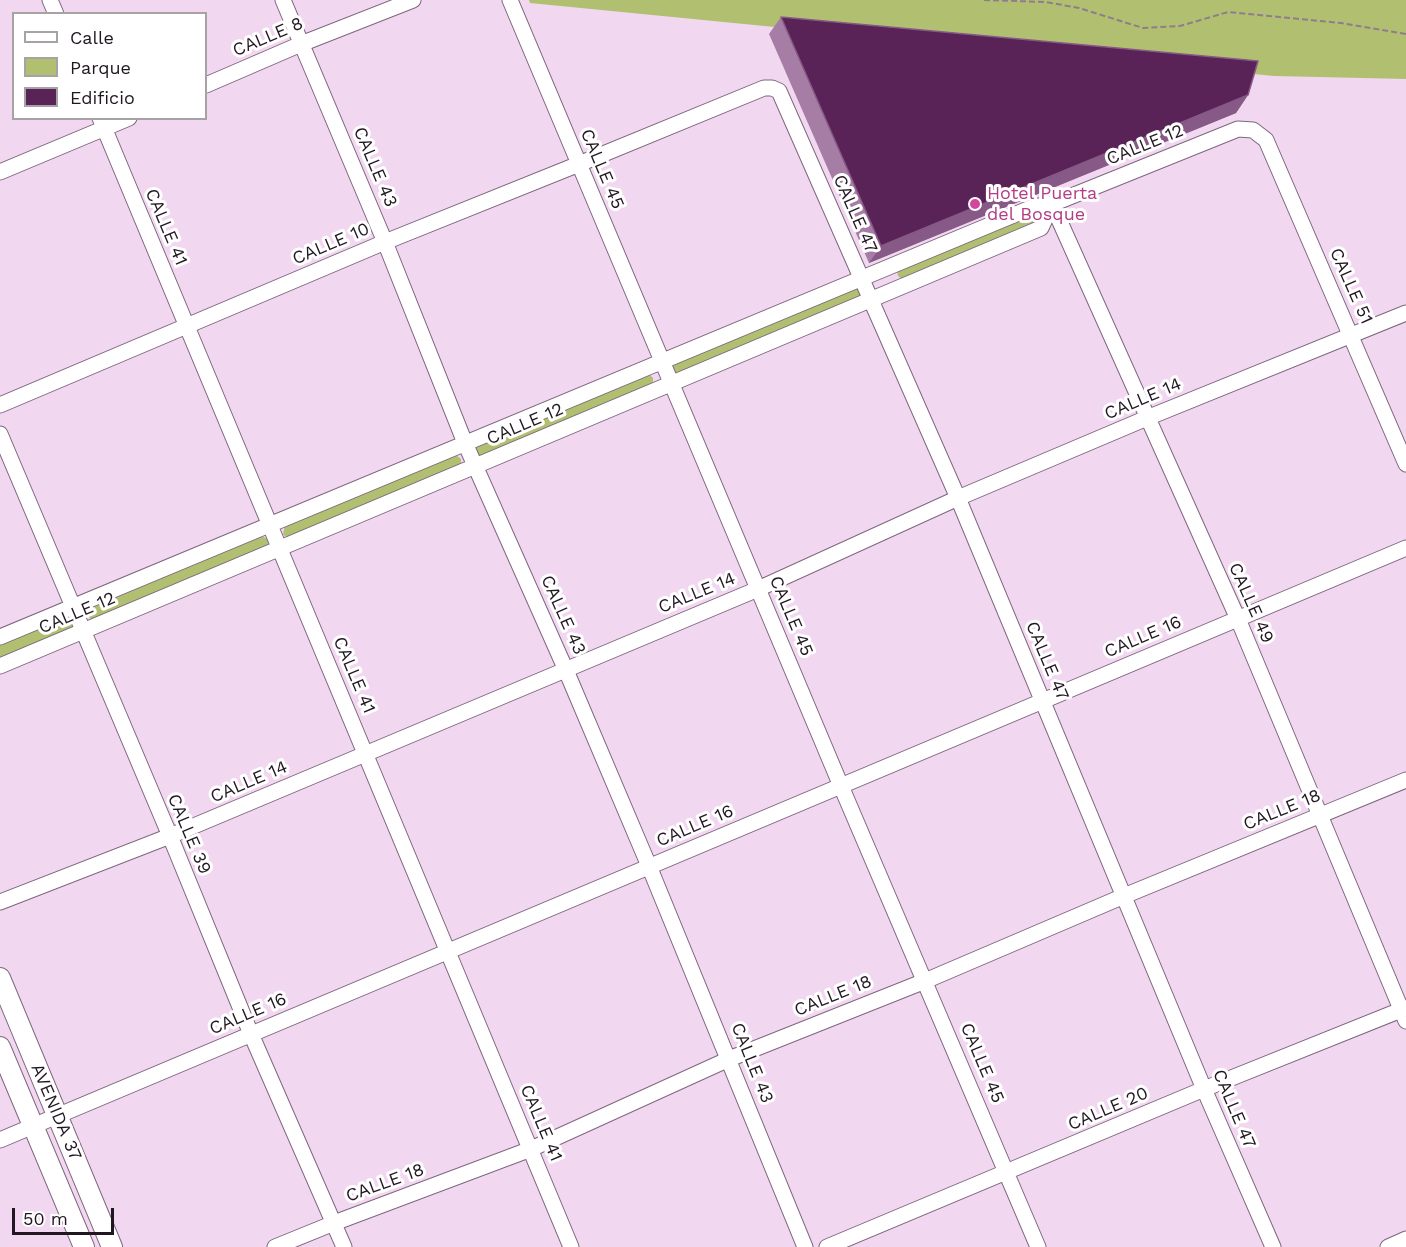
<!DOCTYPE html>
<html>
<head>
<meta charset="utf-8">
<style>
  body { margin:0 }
  #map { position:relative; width:1406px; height:1247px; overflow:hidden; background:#f2d7f0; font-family:"Work Sans",sans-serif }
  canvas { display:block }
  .legend { position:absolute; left:12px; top:12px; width:195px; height:108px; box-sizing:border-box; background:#fff; border:2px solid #a6a2a6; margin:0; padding:8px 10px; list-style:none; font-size:18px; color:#201720 }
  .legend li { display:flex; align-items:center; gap:12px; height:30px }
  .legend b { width:30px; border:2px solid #a6a2a6 }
  .scale { position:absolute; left:12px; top:1208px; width:102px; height:27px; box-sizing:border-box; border:3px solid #201720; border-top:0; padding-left:8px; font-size:18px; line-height:21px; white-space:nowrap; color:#201720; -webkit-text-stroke:4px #fff; paint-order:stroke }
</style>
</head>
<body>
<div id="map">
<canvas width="1406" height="1247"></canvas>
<ul class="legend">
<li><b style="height:8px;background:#fff"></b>Calle</li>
<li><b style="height:16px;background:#b0c070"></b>Parque</li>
<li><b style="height:16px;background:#592358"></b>Edificio</li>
</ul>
<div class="scale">50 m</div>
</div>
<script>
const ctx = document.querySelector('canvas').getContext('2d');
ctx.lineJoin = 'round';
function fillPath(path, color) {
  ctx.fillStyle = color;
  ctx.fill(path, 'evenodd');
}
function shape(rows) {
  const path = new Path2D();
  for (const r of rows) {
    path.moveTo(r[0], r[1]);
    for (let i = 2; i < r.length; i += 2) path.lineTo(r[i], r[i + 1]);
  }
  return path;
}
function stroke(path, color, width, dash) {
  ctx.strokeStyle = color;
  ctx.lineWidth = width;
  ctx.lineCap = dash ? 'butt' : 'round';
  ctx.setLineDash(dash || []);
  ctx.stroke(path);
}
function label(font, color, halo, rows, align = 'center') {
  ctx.font = font + ' "Work Sans",sans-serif';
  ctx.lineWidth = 6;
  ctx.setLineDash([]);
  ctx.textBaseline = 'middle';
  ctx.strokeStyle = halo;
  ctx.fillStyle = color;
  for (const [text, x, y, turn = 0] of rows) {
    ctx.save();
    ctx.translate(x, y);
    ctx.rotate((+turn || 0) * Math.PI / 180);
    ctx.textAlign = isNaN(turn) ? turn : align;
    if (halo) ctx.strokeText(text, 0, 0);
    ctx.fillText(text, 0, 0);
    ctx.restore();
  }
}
fillPath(shape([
  [529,0,1406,0,1406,79,1274,76,530,3],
  [1032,213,1038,220,1034,226,903,280,898,276,897,270],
  [858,286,863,296,676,376,670,363],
  [649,374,653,378,653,384,480,457,475,449,475,446],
  [456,455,461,459,461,465,287,538,283,534,285,525],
  [260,535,269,540,268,546,92,620,87,615,87,609,90,606],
  [67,616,75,621,73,629,0,659,0,644]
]), '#b0c070');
const minor = shape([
  [50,0,56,14],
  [283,0,385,242,465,443,565,668,649,866,805,1247],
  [510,0,841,786,1038,1247],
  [206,85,301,44,413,0],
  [100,118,571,1247],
  [0,172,129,118],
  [1052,204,1238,619,1406,1021],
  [0,405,385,242,579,164,764,88,772,88,779,91,958,498,1204,1089,1273,1247],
  [0,434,170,836,251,1034,344,1247],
  [0,637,1033,207,1052,204,1238,129,1253,130,1266,140,1406,464],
  [0,666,1041,228,1052,204],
  [0,902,170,836,758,589,958,498,1147,418,1406,313],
  [0,1140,1406,548],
  [275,1247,334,1223,531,1149,729,1059,925,981,1124,896,1406,780],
  [827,1247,1204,1089,1406,1008],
  [1388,1247,1406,1239]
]);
const major = shape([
  [0,978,112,1247],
  [0,1047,84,1247]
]);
stroke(minor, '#7e677d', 17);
stroke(major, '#7e677d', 22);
stroke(shape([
  [984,0,1046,2,1079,8,1143,28,1180,26,1228,12,1341,23,1406,34]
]), '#8f7d8e', 2, [6, 3]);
stroke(minor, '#fff', 15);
stroke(major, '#fff', 20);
fillPath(shape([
  [781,17,1248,95,1236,113,869,263,769,34]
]), '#a67da4');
fillPath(shape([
  [1248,95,1236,113,869,263,881,246]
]), '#875986');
const building = shape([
  [781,17,1258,61,1248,95,881,246,781,17]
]);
fillPath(building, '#592358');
stroke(building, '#875986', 1.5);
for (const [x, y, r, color] of [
  [975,204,6,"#d1479c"]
]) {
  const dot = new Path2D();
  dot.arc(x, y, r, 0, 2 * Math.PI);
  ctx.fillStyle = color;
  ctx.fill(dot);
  stroke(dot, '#fff', 2);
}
label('18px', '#201720', '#fff', [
  ["CALLE 8",268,37,-23],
  ["CALLE 12",1145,145,-22],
  ["CALLE 43",375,167,67],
  ["CALLE 45",602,169,67],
  ["CALLE 47",855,214,66],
  ["CALLE 41",166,227,67],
  ["CALLE 10",331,244,-23],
  ["CALLE 51",1351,286,66],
  ["CALLE 14",1143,399,-23],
  ["CALLE 12",525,424,-23],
  ["CALLE 14",697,593,-22],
  ["CALLE 49",1251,603,66],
  ["CALLE 12",77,613,-23],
  ["CALLE 43",563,615,66],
  ["CALLE 45",791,616,67],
  ["CALLE 16",1143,637,-23],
  ["CALLE 47",1047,661,67],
  ["CALLE 41",354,675,67],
  ["CALLE 14",249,782,-23],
  ["CALLE 18",1282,810,-22],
  ["CALLE 16",695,826,-23],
  ["CALLE 39",189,834,67],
  ["CALLE 18",833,996,-22],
  ["CALLE 16",248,1014,-23],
  ["CALLE 43",752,1063,68],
  ["CALLE 45",982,1063,67],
  ["CALLE 20",1108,1109,-23],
  ["CALLE 47",1234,1109,67],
  ["AVENIDA 37",56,1112,67],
  ["CALLE 41",541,1123,67],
  ["CALLE 18",385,1183,-20]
]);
label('18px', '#b23c85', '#fff', [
  ["Hotel Puerta",987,194],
  ["del Bosque",987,215]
], 'left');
</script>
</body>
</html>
